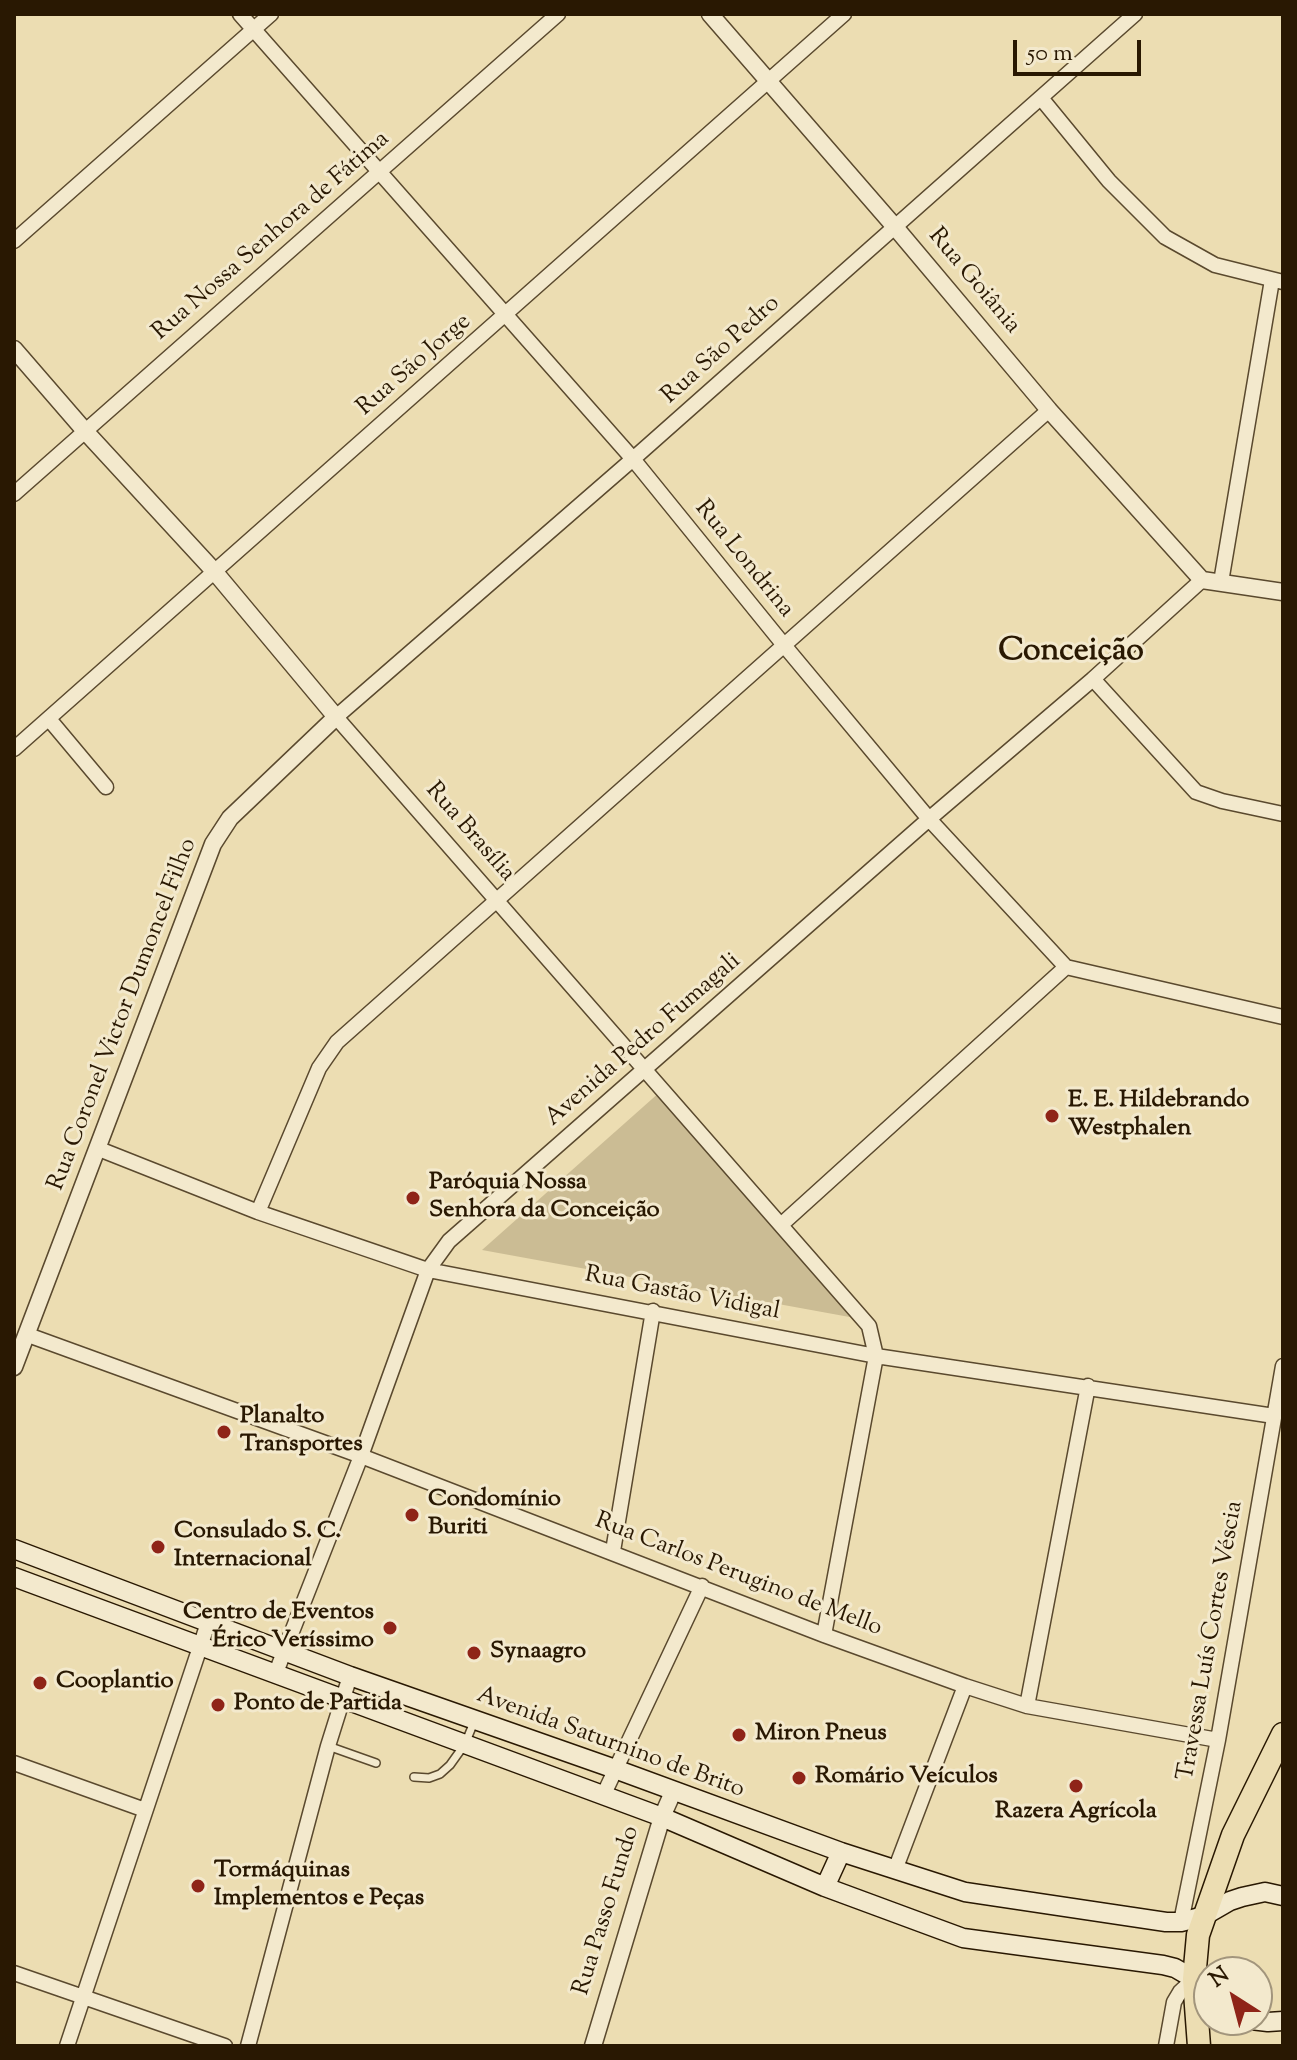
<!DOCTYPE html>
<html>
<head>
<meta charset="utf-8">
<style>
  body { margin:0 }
  #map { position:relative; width:1297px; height:2060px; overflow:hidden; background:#ecddb2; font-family:"Sorts Mill Goudy",serif }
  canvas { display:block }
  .frame { position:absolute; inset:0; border:16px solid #291802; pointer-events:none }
  .north { position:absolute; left:1193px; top:1956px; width:80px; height:80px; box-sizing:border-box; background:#f3e9cd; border:2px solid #a2957c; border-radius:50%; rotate:324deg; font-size:22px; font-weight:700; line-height:32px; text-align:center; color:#291802 }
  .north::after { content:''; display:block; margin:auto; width:28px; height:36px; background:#8f2418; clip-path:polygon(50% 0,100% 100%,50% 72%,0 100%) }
  .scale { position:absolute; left:1013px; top:40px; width:128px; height:36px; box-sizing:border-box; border:4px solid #291802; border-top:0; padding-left:10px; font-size:24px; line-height:28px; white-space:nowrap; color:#291802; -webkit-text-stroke:6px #f3e9cd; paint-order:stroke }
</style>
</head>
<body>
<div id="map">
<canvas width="1297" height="2060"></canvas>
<div class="frame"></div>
<div class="north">N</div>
<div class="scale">50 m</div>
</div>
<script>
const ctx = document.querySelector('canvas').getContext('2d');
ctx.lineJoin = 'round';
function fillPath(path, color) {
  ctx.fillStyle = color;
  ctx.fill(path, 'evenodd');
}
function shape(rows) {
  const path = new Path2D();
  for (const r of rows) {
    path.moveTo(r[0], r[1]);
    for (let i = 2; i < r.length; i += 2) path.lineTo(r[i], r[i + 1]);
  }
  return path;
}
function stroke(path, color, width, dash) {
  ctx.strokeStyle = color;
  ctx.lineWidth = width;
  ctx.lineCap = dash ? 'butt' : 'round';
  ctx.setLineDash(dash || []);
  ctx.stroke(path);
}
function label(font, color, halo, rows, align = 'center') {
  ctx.font = font + ' "Sorts Mill Goudy",serif';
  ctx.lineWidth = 6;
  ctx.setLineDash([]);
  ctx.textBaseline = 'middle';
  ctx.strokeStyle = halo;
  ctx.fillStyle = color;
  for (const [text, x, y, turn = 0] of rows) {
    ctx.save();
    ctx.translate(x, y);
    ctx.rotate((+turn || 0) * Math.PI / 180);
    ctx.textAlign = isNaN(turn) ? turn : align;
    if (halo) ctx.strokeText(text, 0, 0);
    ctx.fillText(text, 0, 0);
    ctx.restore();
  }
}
fillPath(shape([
  [661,1091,855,1318,482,1250]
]), '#cbbc94');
const service = shape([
  [328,1746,376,1763],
  [414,1777,429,1778,440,1774,450,1765,465,1744,474,1722]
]);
const minor = shape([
  [240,14,633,459,783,644,929,819,1066,967,1283,1017],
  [1041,98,1109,181,1165,237,1215,265,1283,282],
  [14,241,271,14],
  [14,494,558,14],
  [1221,582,1272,280],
  [1093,679,1196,792,1222,801,1283,814],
  [49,719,106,787],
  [14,749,844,14],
  [99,1149,258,1212,428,1270,876,1356,1274,1416],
  [258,1212,319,1068,337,1042,1049,410],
  [782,1224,1066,967],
  [28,1335,361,1456,824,1635,965,1686,1027,1706,1218,1740],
  [613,1551,653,1311],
  [824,1635,876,1356,869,1326,336,717,633,459,1135,14],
  [275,1675,361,1456,428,1270,449,1241,929,819,1093,679,1202,580],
  [1027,1706,1088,1386],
  [14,1763,145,1810],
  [603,1796,702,1586],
  [895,1870,965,1686],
  [1181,1922,1218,1740,1283,1366],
  [14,1973,225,2046],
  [67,2046,208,1623],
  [248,2046,328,1746,350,1676],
  [1166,2046,1174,2002,1180,1992,1194,1979]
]);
const tertiary = shape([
  [710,14,895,227,1049,410,1202,580,1283,592],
  [14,349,85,431,214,571,336,717,230,818,213,844,14,1367],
  [593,2046,662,1817,673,1792]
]);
const secondary = shape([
  [14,1549,350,1676,615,1769,841,1852,965,1892,1166,1922,1181,1922,1204,1916,1230,1901,1242,1897,1265,1892,1283,1896],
  [14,1577,662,1817,825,1887,963,1938,1163,1965,1175,1968,1194,1979,1209,1993],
  [825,1887,841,1852],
  [1251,2020,1268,2022,1283,2021]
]);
const trunk = shape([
  [1199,2046,1194,1979,1198,1935,1233,1835,1283,1734]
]);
stroke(service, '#5a492e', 10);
stroke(minor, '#5a492e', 17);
stroke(tertiary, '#5a492e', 19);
stroke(secondary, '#291802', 21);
stroke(trunk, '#291802', 25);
stroke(service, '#f3e9cd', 7);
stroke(minor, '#f3e9cd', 14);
stroke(tertiary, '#f3e9cd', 16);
stroke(secondary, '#f3e9cd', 18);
stroke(trunk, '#ecddb2', 22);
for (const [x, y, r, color] of [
  [1052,1116,8,"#8f2418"],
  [413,1198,8,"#8f2418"],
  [224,1432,8,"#8f2418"],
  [412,1515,8,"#8f2418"],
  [158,1547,8,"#8f2418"],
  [390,1628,8,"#8f2418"],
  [474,1653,8,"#8f2418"],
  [40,1683,8,"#8f2418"],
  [218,1705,8,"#8f2418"],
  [739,1735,8,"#8f2418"],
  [799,1778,8,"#8f2418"],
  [1076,1786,8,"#8f2418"],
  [198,1886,8,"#8f2418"]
]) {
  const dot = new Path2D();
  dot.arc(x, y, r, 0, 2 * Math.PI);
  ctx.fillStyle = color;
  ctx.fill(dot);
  stroke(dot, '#f3e9cd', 3);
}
label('24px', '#291802', '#f3e9cd', [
  ["Rua Nossa Senhora de Fátima",272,237,-41],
  ["Rua Goiânia",973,282,50],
  ["Rua São Pedro",722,351,-42],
  ["Rua São Jorge",415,366,-41],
  ["Rua Londrina",743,560,51],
  ["Rua Brasília",469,833,49],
  ["Rua Coronel Victor Dumoncel Filho",124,1015,-69],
  ["Avenida Pedro Fumagali",644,1041,-41],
  ["Rua Gastão Vidigal",682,1295,11],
  ["Rua Carlos Perugino de Mello",738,1576,21],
  ["Travessa Luís Cortes Véscia",1212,1641,-80],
  ["Avenida Saturnino de Brito",610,1744,20],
  ["Rua Passo Fundo",608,1911,-73]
]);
label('bold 24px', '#291802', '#f3e9cd', [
  ["E. E. Hildebrando",1068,1102],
  ["Westphalen",1068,1130],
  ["Paróquia Nossa",429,1184],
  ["Senhora da Conceição",429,1212],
  ["Planalto",240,1418],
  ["Transportes",240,1446],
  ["Condomínio",428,1501],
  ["Buriti",428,1529],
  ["Consulado S. C.",174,1533],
  ["Internacional",174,1561],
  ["Centro de Eventos",374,1614,"right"],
  ["Érico Veríssimo",374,1642,"right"],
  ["Synaagro",490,1653],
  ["Cooplantio",56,1683],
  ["Ponto de Partida",234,1705],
  ["Miron Pneus",755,1735],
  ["Romário Veículos",815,1778],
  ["Razera Agrícola",1076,1813,"center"],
  ["Tormáquinas",214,1872],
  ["Implementos e Peças",214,1900]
], 'left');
label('bold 32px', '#291802', '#f3e9cd', [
  ["Conceição",1071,654]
]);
</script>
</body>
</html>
